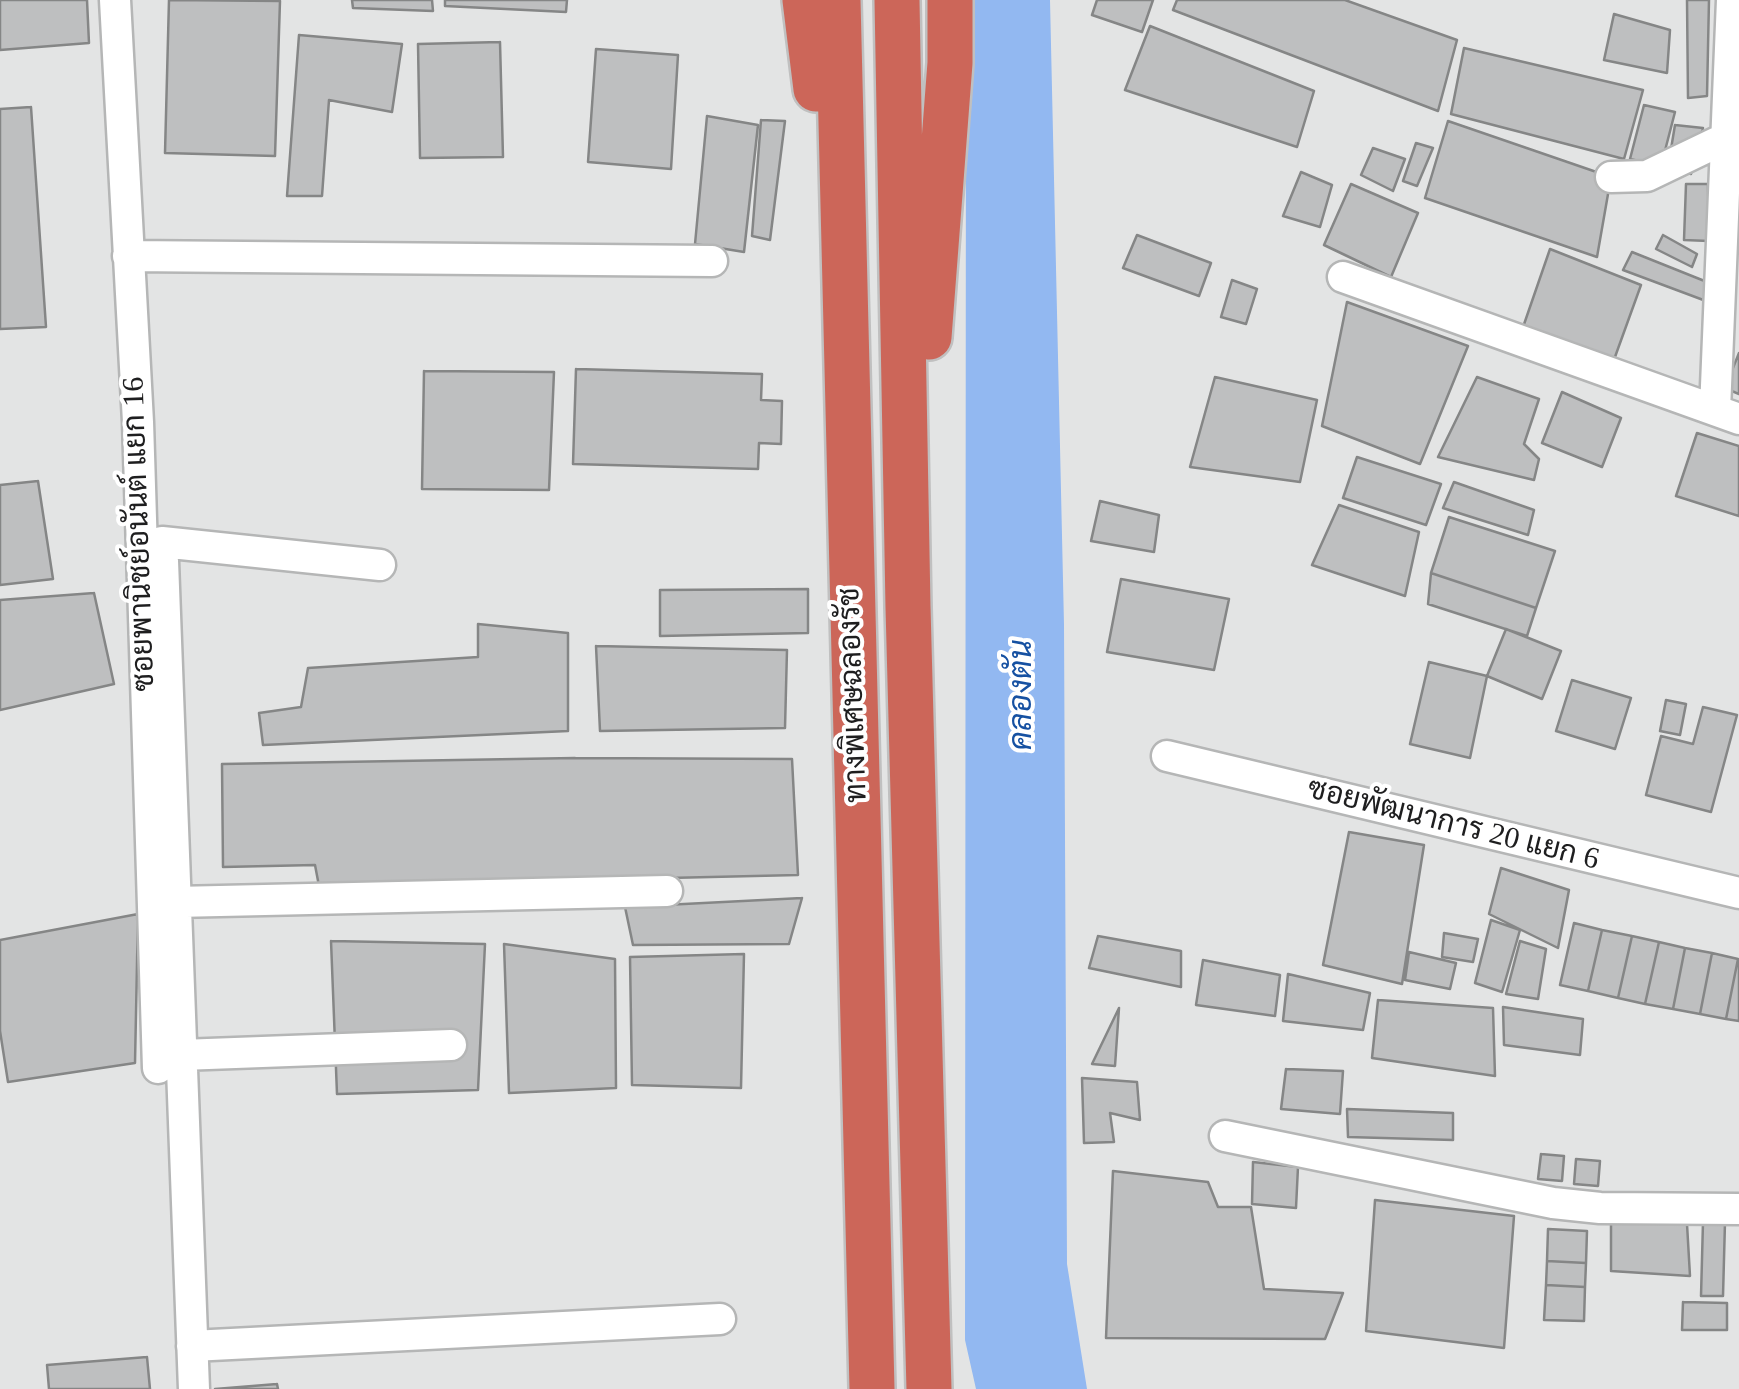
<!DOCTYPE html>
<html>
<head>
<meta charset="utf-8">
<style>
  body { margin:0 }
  canvas { display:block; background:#e3e4e4 }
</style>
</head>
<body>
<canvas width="1739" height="1389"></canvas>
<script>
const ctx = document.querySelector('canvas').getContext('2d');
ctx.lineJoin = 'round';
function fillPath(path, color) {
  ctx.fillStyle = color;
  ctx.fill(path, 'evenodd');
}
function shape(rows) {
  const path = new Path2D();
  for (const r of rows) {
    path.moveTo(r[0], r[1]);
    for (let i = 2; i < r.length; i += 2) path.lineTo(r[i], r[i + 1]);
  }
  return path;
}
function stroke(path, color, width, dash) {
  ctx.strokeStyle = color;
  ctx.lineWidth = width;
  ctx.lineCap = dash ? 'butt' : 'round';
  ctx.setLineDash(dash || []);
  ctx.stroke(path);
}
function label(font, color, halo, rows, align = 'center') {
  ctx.font = font + ' "Times New Roman",Sarabun,serif';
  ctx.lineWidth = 8;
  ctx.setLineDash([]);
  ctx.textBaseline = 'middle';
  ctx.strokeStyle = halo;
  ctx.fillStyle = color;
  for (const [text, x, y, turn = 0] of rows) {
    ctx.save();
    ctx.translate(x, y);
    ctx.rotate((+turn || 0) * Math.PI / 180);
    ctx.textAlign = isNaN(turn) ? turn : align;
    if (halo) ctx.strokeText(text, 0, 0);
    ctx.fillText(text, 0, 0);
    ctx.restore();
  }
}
fillPath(shape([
  [966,0,1050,0,1064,625,1067,1264,1087,1389,976,1389,965,1340]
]), '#92b8f1');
const building = shape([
  [0,0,87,0,89,43,0,50,0,0],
  [169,0,280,1,275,156,165,153,169,0],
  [352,0,432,0,433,11,353,8,352,0],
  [445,0,567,0,566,12,445,6,445,0],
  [1097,0,1153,0,1142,32,1092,15,1097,0],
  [1177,0,1345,0,1457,40,1438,111,1173,10,1177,0],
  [1687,0,1709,0,1707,96,1688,98,1687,0],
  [1614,14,1670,30,1667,73,1604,60,1614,14],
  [1150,26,1314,91,1297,147,1125,90,1150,26],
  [299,35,402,44,392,112,329,100,322,196,287,196,299,35],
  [500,42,503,157,420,158,418,44,500,42],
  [1464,48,1643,90,1624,159,1451,114,1464,48],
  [596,49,678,55,671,169,588,162,596,49],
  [1644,105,1675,112,1661,166,1630,159,1644,105],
  [31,107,46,327,0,329,0,109,31,107],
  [707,116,758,125,744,252,695,244,707,116],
  [761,120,785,121,770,240,752,236,761,120],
  [1448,121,1611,177,1597,257,1425,198,1448,121],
  [1675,125,1703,128,1691,174,1668,167,1675,125],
  [1416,143,1433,148,1417,186,1403,181,1416,143],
  [1373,148,1405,159,1393,191,1361,175,1373,148],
  [1301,172,1332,185,1320,227,1283,216,1301,172],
  [1351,184,1418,213,1391,277,1324,245,1351,184],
  [1686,184,1708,184,1709,241,1684,240,1686,184],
  [1137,235,1211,263,1199,296,1123,268,1137,235],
  [1663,235,1697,254,1692,267,1656,249,1663,235],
  [1550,249,1641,285,1611,368,1521,333,1550,249],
  [1632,252,1712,284,1706,301,1623,270,1632,252],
  [1232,280,1257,289,1246,324,1221,317,1232,280],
  [1347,302,1468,346,1420,464,1322,426,1347,302],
  [1739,353,1739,394,1725,388,1739,353],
  [576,369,762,374,761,400,782,401,781,444,759,443,758,469,573,464,576,369],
  [424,371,554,372,549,490,422,489,424,371],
  [1215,377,1317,400,1300,482,1190,467,1215,377],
  [1477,377,1539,399,1524,444,1539,459,1534,480,1438,457,1477,377],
  [1562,392,1621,418,1602,467,1542,443,1562,392],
  [1697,433,1739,446,1739,516,1676,496,1697,433],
  [1357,457,1441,484,1426,525,1343,498,1357,457],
  [38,481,53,579,0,585,0,485,38,481],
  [1454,482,1534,510,1528,535,1443,508,1454,482],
  [1100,501,1159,515,1154,552,1091,541,1100,501],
  [1339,505,1419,532,1405,596,1312,565,1339,505],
  [1449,517,1555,551,1536,608,1431,573,1449,517],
  [1431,573,1536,608,1527,636,1428,604,1431,573],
  [1121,579,1229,599,1214,670,1107,652,1121,579],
  [808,589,808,633,660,636,660,590,808,589],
  [94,593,114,684,0,710,0,600,94,593],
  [478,624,568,633,568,731,263,745,259,713,301,707,308,668,478,657,478,624],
  [1506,629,1561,651,1542,699,1487,676,1506,629],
  [596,646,787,650,785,728,600,731,596,646],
  [1429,662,1487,676,1470,758,1410,744,1429,662],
  [1572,680,1631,698,1615,749,1556,731,1572,680],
  [1666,700,1686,704,1680,735,1660,731,1666,700],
  [1703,707,1737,715,1711,812,1646,795,1661,736,1693,744,1703,707],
  [575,758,792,759,798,875,319,886,315,865,223,867,222,764,575,758],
  [1349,832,1424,845,1402,984,1323,965,1349,832],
  [1501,868,1569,890,1558,948,1489,914,1501,868],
  [802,898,789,944,633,945,625,907,802,898],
  [138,914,135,1063,8,1082,0,1031,0,940,138,914],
  [1491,920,1520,930,1502,992,1475,983,1491,920],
  [1574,923,1602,930,1588,991,1560,985,1574,923],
  [1602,930,1632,936,1618,998,1588,991,1602,930],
  [1444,933,1478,939,1473,962,1442,957,1444,933],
  [1098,936,1181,951,1181,987,1089,968,1098,936],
  [1632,936,1659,942,1645,1004,1618,998,1632,936],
  [331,941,485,944,478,1090,337,1094,331,941],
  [1520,941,1546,949,1538,999,1506,994,1520,941],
  [1659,942,1685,948,1673,1009,1645,1004,1659,942],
  [504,944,615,959,616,1088,509,1093,504,944],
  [1685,948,1712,953,1700,1014,1673,1009,1685,948],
  [1409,952,1456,963,1450,989,1405,980,1409,952],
  [1712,953,1738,959,1726,1019,1700,1014,1712,953],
  [744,954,741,1088,632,1085,630,957,744,954],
  [1738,959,1739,960,1739,1021,1726,1019,1738,959],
  [1203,960,1280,975,1275,1016,1196,1005,1203,960],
  [1288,974,1370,993,1363,1030,1283,1021,1288,974],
  [1378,1000,1493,1008,1495,1076,1372,1058,1378,1000],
  [1503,1007,1583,1019,1580,1055,1504,1045,1503,1007],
  [1119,1008,1115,1066,1092,1064,1119,1008],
  [1286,1069,1343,1071,1340,1114,1281,1109,1286,1069],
  [1082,1078,1137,1082,1140,1120,1110,1113,1114,1142,1084,1143,1082,1078],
  [1347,1109,1453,1113,1453,1140,1348,1137,1347,1109],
  [1541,1154,1564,1156,1562,1181,1538,1179,1541,1154],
  [1576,1159,1600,1161,1598,1186,1574,1184,1576,1159],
  [1253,1162,1298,1167,1296,1208,1252,1204,1253,1162],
  [1113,1171,1208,1182,1218,1207,1251,1207,1264,1289,1343,1293,1325,1339,1106,1338,1113,1171],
  [1375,1200,1514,1216,1504,1348,1366,1331,1375,1200],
  [1611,1221,1687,1224,1690,1276,1611,1271,1611,1221],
  [1703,1222,1725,1222,1723,1296,1701,1296,1703,1222],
  [1548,1229,1587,1231,1586,1263,1547,1261,1548,1229],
  [1547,1261,1586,1263,1585,1287,1546,1285,1547,1261],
  [1546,1285,1585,1287,1584,1321,1544,1320,1546,1285],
  [1683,1302,1727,1303,1727,1330,1682,1330,1683,1302],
  [147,1357,150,1389,49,1389,47,1365,147,1357],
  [277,1384,278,1389,215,1389,277,1384]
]);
fillPath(building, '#bebfc0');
stroke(building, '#858686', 2.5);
const minor = shape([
  [115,0,138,422,158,1068],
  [1611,177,1647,176,1726,138],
  [128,256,712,261],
  [1343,277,1739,419],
  [1715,410,1732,0],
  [162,542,380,565],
  [163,561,194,1389],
  [1167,756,1739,893],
  [175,902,667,891],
  [181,1055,451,1045],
  [1225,1136,1553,1203,1600,1208,1739,1209],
  [192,1346,720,1319]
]);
const highway = shape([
  [805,0,816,89],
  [838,0,872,1389],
  [897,0,908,607,929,1389],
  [929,337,950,63,950,0]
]);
stroke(minor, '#b5b6b6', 35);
stroke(highway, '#c0c0c0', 50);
stroke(minor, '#fff', 30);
stroke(highway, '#cc6659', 45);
label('30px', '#1e1e1f', '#fff', [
  ["ซอยพานิชย์อนันต์ แยก 16",140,534,-92],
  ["ทางพิเศษฉลองรัช",854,695,-92],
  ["ซอยพัฒนาการ 20 แยก 6",1453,825,14]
]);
label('italic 32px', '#1651a2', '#fff', [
  ["คลองตัน",1023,695,-90]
]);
</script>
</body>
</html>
